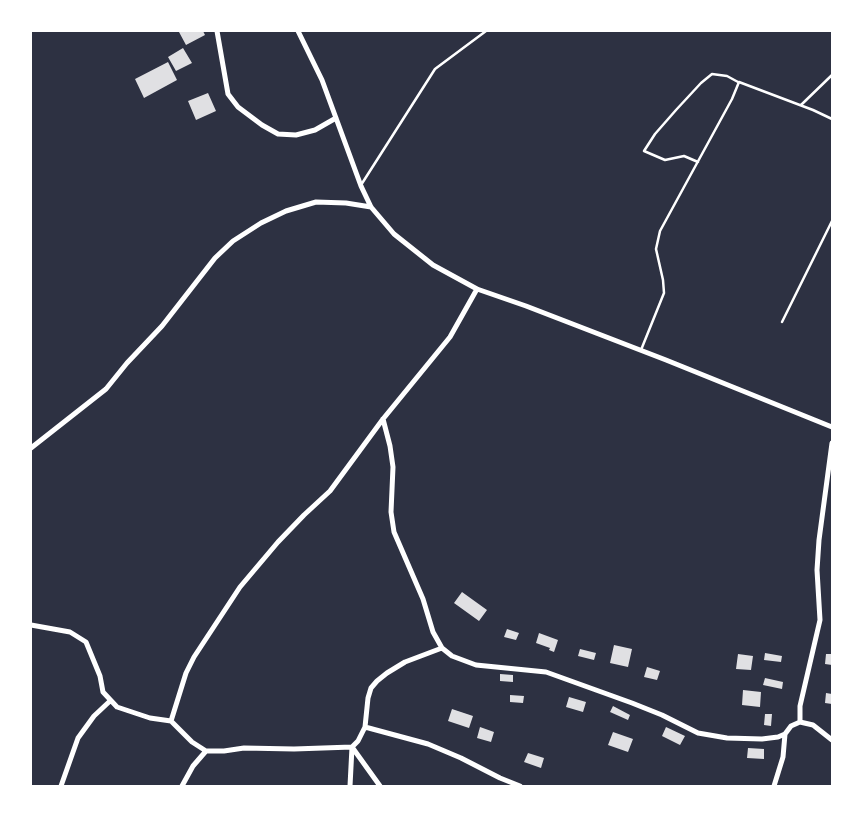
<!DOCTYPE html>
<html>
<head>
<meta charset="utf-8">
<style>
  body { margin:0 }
  #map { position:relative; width:863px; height:817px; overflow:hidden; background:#2d3142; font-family:Barlow,sans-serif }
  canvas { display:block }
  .frame { position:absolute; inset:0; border:32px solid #fff; pointer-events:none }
</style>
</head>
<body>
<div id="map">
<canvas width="863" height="817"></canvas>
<div class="frame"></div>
</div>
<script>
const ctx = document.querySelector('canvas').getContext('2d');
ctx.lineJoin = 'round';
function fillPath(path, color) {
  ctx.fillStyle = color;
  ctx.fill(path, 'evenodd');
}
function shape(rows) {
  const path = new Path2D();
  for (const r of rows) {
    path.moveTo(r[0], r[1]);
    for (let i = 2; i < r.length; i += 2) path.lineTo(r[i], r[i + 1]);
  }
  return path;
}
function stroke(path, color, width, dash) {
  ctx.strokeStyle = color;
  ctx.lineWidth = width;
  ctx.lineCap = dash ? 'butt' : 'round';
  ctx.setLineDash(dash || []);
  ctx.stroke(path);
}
fillPath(shape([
  [181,31,203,31,205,35,186,45,179,32],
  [183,48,192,63,176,71,168,57],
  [168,62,177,80,144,98,135,79],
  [208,93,216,111,196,120,188,101],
  [462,592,487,610,479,621,454,603],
  [507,629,519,633,516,640,504,637],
  [539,633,558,640,554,652,549,650,550,648,536,643],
  [614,645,632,649,628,667,610,663],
  [580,649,596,653,594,660,578,656],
  [765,653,782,656,781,662,764,660],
  [738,654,753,656,751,670,736,669],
  [826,654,832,654,832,665,825,664],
  [647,667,660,671,657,680,644,677],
  [500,674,513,675,513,682,500,681],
  [765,678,783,682,782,689,763,685],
  [743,690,761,692,760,707,742,705],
  [826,693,832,694,832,704,825,703],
  [510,695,524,696,523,703,510,702],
  [569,697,586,702,583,712,566,707],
  [613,706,630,715,628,720,610,712],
  [452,709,473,716,469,728,448,721],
  [765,714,772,714,771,726,764,725],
  [480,727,494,732,491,742,477,738],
  [666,727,685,736,680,745,662,736],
  [613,732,633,739,628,752,608,745],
  [748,748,764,749,764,759,747,758],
  [528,753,544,758,541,768,524,762]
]), '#e0e0e3');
stroke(shape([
  [801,105,832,75],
  [698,162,684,156,665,160,644,151,655,134,676,110,701,83,712,74,727,76,738,82],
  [361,185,435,69,486,31],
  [782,322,832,221],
  [641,350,664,293,663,280,656,249,660,231,732,99,739,82,813,110,832,119]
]), '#fff', 2.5);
stroke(shape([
  [217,31,228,94,238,107,262,125,278,134,296,135,315,130,336,118],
  [298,31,322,80,361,186,371,207,394,234,433,265,477,289,526,306,666,360,832,427],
  [383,419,390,446,393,467,391,512,394,532,423,599,433,632,442,648,452,656,476,665,546,672,632,703,662,715,698,733,727,738,762,739,778,737,785,734,791,726,800,722,813,725,832,740],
  [31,448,106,389,127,363,162,326,215,258,233,241,261,223,286,211,316,202,346,203,371,207],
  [31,625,70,632,86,642,100,676,103,692,117,707,150,718,171,721],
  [800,722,800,706,820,620,817,570,819,540,832,443],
  [365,727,368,698,371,688,377,681,387,673,405,662,442,648],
  [352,747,380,786],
  [206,751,192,742,171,721,186,673,194,657,240,587,278,542,304,515,330,491,383,419,450,337,477,289],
  [61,786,78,738,94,716,110,701],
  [182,786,193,766,206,751,224,751,244,748,294,749,352,747,358,741,365,727,428,744,461,758,500,778,520,786],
  [350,786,352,747],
  [774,786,783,757,785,734]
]), '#fff', 5);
</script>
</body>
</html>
